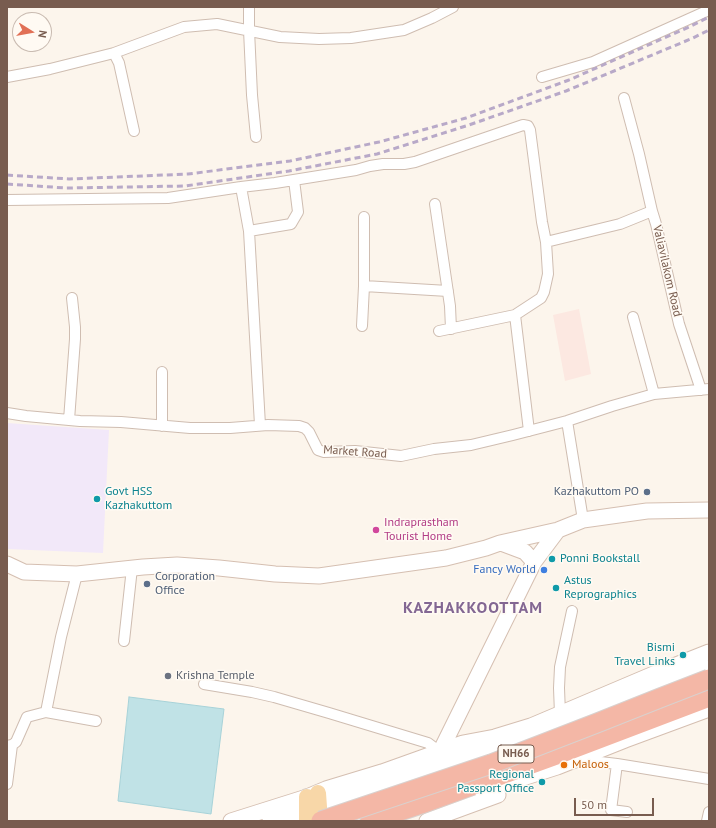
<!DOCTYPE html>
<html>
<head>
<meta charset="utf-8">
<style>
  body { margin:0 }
  #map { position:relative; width:716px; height:828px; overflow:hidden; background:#fcf5ec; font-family:"PT Sans",sans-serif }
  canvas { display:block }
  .frame { position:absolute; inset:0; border:8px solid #785c4f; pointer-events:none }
  .north { position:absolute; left:12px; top:12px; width:40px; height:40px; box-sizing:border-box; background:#fffaf3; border:1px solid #c9bbb1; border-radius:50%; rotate:101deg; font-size:11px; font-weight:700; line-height:16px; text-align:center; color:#785c4f }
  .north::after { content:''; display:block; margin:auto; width:14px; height:18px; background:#e17056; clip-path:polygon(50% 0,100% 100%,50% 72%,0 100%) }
  .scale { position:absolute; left:574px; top:798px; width:80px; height:18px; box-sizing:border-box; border:2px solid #785c4f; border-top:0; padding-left:5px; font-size:12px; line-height:14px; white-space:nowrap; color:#785c4f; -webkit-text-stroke:3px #fffaf3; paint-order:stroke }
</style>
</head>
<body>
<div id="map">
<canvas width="716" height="828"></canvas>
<div class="frame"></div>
<div class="north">N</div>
<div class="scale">50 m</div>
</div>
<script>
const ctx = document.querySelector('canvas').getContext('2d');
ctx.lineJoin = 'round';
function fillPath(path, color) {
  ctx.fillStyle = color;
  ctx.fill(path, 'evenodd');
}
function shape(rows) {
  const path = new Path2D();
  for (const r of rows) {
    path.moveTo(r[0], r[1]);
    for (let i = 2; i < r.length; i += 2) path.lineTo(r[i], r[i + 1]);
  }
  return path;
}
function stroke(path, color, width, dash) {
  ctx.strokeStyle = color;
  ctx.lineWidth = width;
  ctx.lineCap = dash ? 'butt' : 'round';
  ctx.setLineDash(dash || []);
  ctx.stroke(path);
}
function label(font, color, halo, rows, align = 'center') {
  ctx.font = font + ' "PT Sans",sans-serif';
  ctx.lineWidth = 3;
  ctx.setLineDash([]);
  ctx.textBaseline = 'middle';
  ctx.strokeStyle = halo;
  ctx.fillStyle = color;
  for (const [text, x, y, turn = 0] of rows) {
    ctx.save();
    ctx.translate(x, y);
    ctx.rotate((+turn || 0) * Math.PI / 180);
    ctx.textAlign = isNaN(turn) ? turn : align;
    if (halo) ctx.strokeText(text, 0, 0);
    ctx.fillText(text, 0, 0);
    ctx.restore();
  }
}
fillPath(shape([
  [579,309,591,374,565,381,553,315]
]), '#fce8e1');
fillPath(shape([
  [7,423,109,430,103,553,7,549]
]), '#f2e8f9');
const water = shape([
  [129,697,224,709,211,814,118,801,129,697]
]);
fillPath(water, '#c0e2e6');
stroke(water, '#a7d2d8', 1);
const street = shape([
  [249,7,249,30,252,95,256,137],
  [114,53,184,27,217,24,280,37,319,39,351,38,404,30,432,18,453,7],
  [7,77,50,69,114,53,119,63,134,131],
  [542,77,593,62,709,10],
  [624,98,639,154,652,211],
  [241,187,249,231,260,425],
  [7,200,168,198,241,187,275,183,356,170,370,166,383,164,404,164,415,162,523,125,528,126,530,130,542,222,546,242,548,274,544,292,541,298,515,315,439,331],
  [435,204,450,306,451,329],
  [249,231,291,224,298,212,294,180],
  [546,242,620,224,652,211,656,224,679,324,701,390],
  [364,286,448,291],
  [515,315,529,431],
  [633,317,654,394],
  [362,326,364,286,364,217],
  [162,372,162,426],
  [7,413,26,416,80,421,121,422,190,428,230,428,268,425,299,426,305,428,309,432,318,450,324,452,355,451,401,456,434,449,471,445,513,435,567,421,612,406,654,394,709,389],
  [69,420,75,339,75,327,72,298],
  [567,421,583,520],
  [124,641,132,568],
  [204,684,252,692,274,697,329,713,428,743,440,752],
  [46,712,96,721],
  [560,714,559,688,560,667,572,611],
  [7,746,12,745,16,742,27,717,46,712,61,637,77,574],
  [592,761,617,764,709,779],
  [617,764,611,810,627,812],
  [7,784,12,745],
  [707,821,709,812]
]);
const secondary = shape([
  [501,543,525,552,534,562],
  [7,564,24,572,77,574,143,567,177,565,219,568,275,574,319,576,446,558,486,548,500,543,558,530,583,520,647,511,709,510],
  [440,752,534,562,558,530],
  [482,791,557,767,625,740,709,709],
  [231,821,307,797,326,789,382,772,463,743,495,737,531,726,656,673,709,652],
  [270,821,307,811,319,805,477,753,510,745,709,668],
  [427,821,498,795]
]);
const primary = shape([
  [318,793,320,821],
  [307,821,307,797]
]);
const highway = shape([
  [370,821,421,804,559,754,709,697]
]);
stroke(street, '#cfbdb1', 12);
stroke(secondary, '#d5bfb1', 17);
stroke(primary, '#d9d1ce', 18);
stroke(highway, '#d9d1ce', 21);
stroke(street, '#fff', 10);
stroke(secondary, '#fff', 15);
stroke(primary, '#f8d7a8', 16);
stroke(highway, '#f4b7a6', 19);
stroke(shape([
  [7,175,69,179,188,174,290,161,379,142,466,118,569,80,689,27,709,17],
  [7,184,66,188,185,186,289,171,377,154,469,125,566,91,693,38,709,30]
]), '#b8a9c8', 3, [6, 4]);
const highwayBridge = shape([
  [321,821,491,764,597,723,660,698,709,679]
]);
stroke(highwayBridge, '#d9d1ce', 21, []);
stroke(highwayBridge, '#f4b7a6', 19);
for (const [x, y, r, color] of [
  [647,492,4,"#5c6f8a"],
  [97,499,4,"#0f9aa8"],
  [376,530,4,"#d1479c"],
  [552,559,4,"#0f9aa8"],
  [544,570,4,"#3f7fe0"],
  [147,584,4,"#5c6f8a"],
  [556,588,4,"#0f9aa8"],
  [683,655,4,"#0f9aa8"],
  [168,676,4,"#6b7280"],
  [564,765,4,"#e8710a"],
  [542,782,4,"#0f9aa8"]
]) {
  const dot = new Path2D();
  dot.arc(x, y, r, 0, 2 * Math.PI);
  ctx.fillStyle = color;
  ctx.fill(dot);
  stroke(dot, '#fffaf3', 1.5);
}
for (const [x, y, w] of [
  [516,754,36]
]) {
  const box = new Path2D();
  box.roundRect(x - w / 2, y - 9, w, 18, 3);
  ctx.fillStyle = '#fffaf3';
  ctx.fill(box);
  stroke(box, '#785c4f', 1);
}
label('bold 11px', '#785c4f', null, [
  ["NH66",516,754]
]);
label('12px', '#785c4f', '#fffaf3', [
  ["Valiavilakom Road",667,271,77],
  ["Market Road",355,452,4]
]);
label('12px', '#0d838f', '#fffaf3', [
  ["Govt HSS",105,492],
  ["Kazhakuttom",105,506],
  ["Ponni Bookstall",560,559],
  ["Astus",564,581],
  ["Reprographics",564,595],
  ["Bismi",675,648,"right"],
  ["Travel Links",675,662,"right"],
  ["Regional",534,775,"right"],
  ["Passport Office",534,789,"right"]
], 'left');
label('12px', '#4e5e75', '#fffaf3', [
  ["Kazhakuttom PO",639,492],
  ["Corporation",155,577,"left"],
  ["Office",155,591,"left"]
], 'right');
label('12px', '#b23c85', '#fffaf3', [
  ["Indraprastham",384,523],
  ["Tourist Home",384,537]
], 'left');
label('12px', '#366cbe', '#fffaf3', [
  ["Fancy World",536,570]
], 'right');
label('12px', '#5b616d', '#fffaf3', [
  ["Krishna Temple",176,676]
], 'left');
label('12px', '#c56008', '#fffaf3', [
  ["Maloos",572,765]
], 'left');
ctx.letterSpacing = '1px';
label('bold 16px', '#836793', '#fffaf3', [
  ["KAZHAKKOOTTAM",473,608]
]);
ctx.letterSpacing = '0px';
</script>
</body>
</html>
